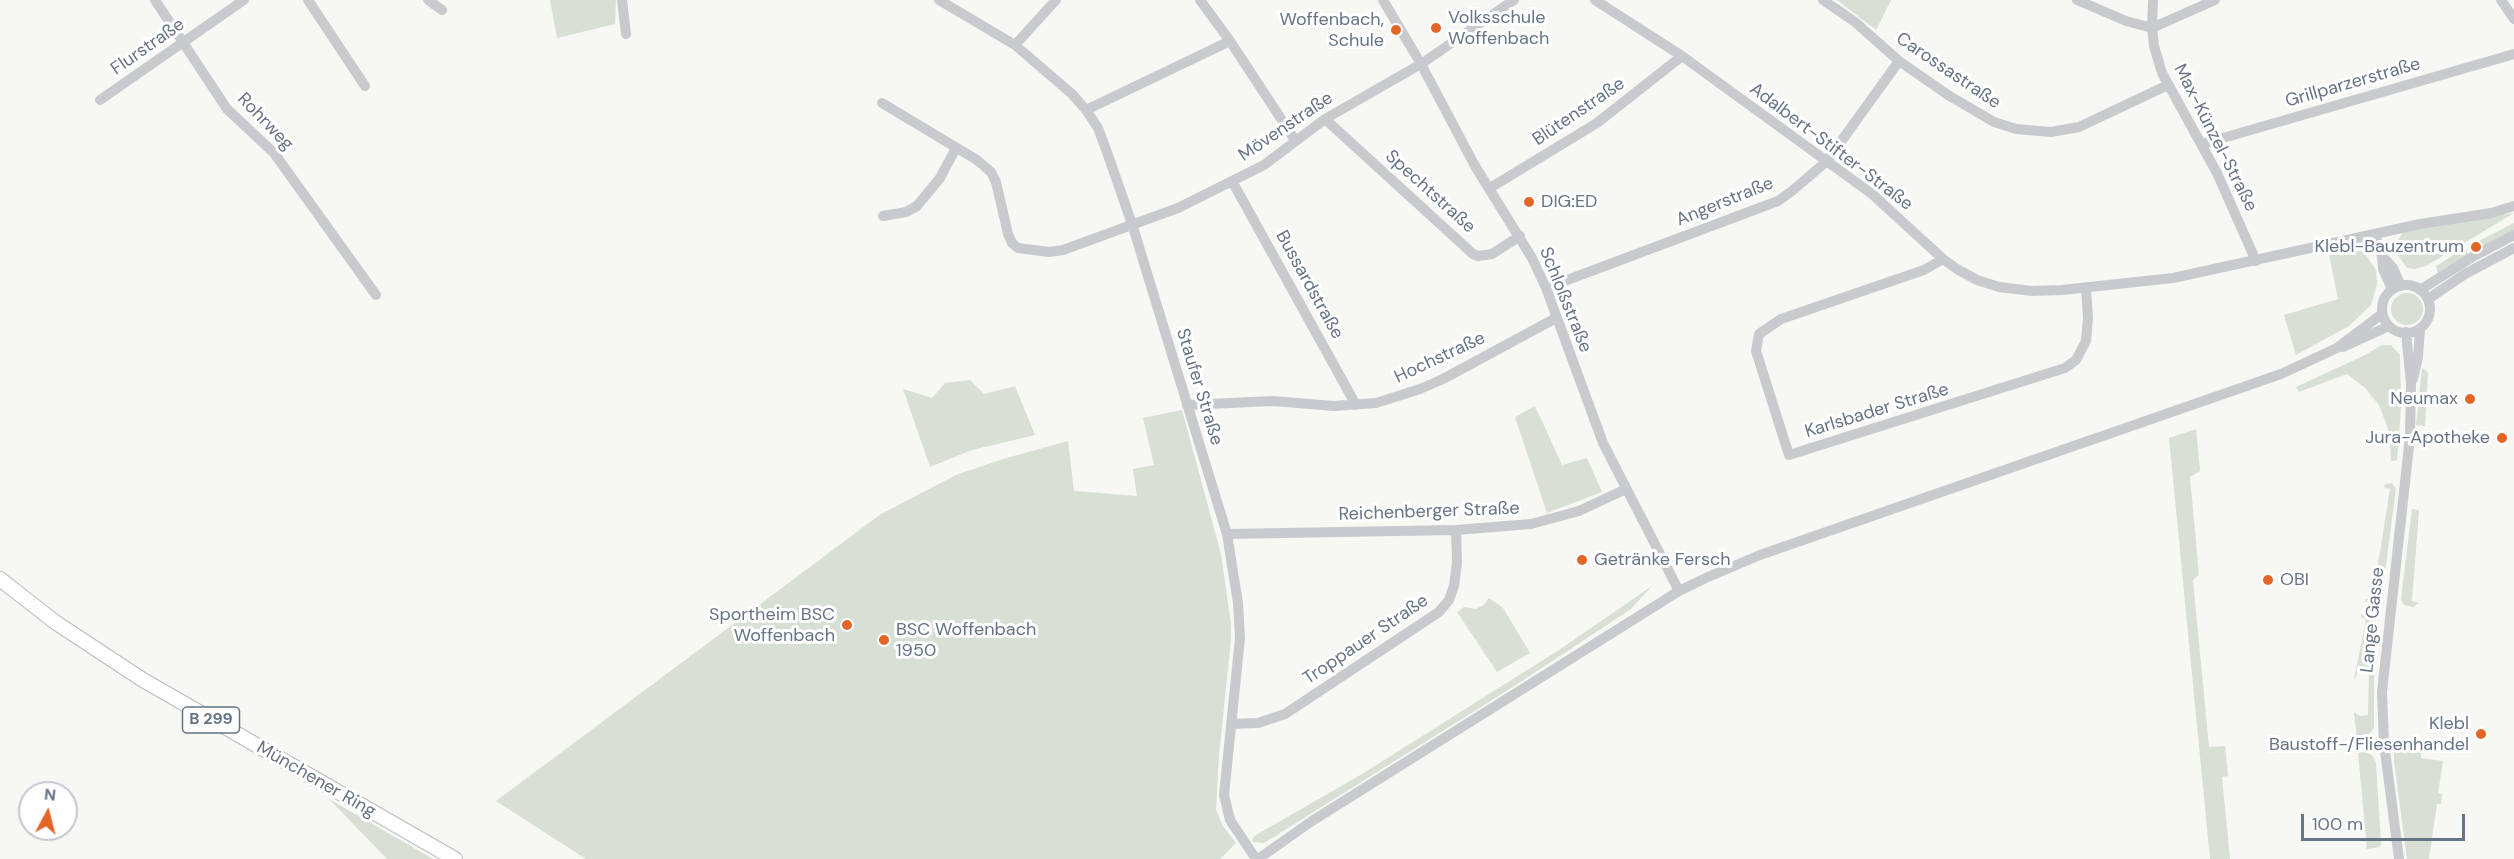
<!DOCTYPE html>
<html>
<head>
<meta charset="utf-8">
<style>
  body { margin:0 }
  #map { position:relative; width:2514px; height:859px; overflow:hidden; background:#f7f7f4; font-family:"DM Sans",sans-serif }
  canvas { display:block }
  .north { position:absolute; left:18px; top:781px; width:60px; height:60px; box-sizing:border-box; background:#fff; border:2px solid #c2c7cf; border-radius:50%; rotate:7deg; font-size:16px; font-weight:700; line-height:24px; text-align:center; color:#667486 }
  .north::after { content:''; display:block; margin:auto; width:21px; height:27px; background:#e46627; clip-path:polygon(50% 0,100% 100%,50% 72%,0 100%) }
  .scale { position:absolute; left:2301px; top:814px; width:164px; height:27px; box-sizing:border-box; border:3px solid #667486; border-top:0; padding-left:8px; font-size:18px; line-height:21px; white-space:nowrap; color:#667486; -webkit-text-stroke:4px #fff; paint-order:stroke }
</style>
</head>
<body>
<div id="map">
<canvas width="2514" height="859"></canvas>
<div class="north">N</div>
<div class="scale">100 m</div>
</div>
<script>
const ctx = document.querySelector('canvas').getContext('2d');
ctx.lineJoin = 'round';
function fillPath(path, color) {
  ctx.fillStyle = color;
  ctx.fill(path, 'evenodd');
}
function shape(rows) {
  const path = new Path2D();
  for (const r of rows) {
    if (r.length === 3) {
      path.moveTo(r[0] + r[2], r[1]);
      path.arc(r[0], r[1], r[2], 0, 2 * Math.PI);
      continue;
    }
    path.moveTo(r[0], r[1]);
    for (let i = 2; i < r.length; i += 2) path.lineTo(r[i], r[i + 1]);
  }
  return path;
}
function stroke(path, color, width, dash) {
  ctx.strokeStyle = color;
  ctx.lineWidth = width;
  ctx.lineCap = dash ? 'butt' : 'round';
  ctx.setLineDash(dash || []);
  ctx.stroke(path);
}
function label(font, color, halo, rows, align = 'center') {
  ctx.font = font + ' "DM Sans",sans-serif';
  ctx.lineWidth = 6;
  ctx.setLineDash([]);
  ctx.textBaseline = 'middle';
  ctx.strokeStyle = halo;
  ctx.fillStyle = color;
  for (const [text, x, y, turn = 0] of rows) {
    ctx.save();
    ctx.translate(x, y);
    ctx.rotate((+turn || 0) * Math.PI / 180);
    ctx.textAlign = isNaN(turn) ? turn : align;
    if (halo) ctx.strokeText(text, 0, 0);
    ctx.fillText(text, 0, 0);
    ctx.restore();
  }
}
fillPath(shape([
  [550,0,616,0,615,24,557,38],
  [1837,0,1891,0,1876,30],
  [2514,213,2426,266,2415,269,2407,268,2397,254,2397,241,2403,233,2408,231],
  [2514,223,2514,231,2477,249,2474,246,2475,243],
  [2463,249,2466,249,2468,255,2438,274,2436,266],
  [2349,250,2364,252,2376,270,2377,284,2371,305,2349,326,2296,355,2284,315,2338,299,2329,255],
  [2407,309,16],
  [2382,345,2391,345,2400,355,2401,407,2397,460,2391,461,2390,434,2379,405,2365,388,2347,374,2299,392,2296,387,2365,355],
  [2422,368,2428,372,2425,426,2416,425],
  [970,380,984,394,1015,386,1035,435,972,450,930,467,903,389,932,398,945,383],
  [1535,406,1562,465,1587,458,1602,492,1547,513,1515,417],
  [1182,410,1221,554,1231,624,1231,641,1219,755,1216,810,1223,826,1236,843,1220,859,586,859,496,801,881,514,956,475,1003,459,1068,441,1074,491,1137,496,1133,469,1154,465,1143,418],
  [2196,429,2200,471,2190,477,2199,575,2193,580,2209,747,2225,746,2228,776,2222,777,2230,859,2210,859,2169,438],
  [2392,483,2396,489,2382,595,2377,601,2365,602,2366,599,2371,599,2380,552,2390,489,2383,487,2386,484],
  [2412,509,2419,510,2412,601,2419,603,2413,607,2404,605,2401,599],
  [1652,586,1631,609,1516,685,1264,843,1253,842,1252,839,1256,835,1362,774,1559,650],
  [1489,598,1503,608,1530,653,1497,672,1457,612,1464,607,1476,609,1484,605],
  [2361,614,2375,620,2378,634,2374,679,2374,728,2368,735,2357,739,2354,712,2360,716,2368,715,2369,669,2360,669,2354,680,2366,619,2361,617],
  [2397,745,2401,749,2408,745,2422,747,2421,758,2443,761,2438,793,2442,794,2441,804,2437,804,2429,859,2407,859,2394,761,2394,748],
  [2364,752,2372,755,2376,763,2381,843,2380,847,2367,849,2358,753],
  [329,799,433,859,387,859]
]), '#d8dfd5');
const major = shape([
  [0,579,55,622,143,680,455,859]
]);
stroke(major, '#b8bbc0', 16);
stroke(shape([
  [155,0,227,109,274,153,376,295],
  [308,0,365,86],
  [428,0,442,10],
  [622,0,626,34],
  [939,0,1015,45,1072,94,1086,110,1098,128,1108,155,1132,224,1227,534,1238,603,1240,638,1224,795,1230,820,1256,859],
  [1200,0,1230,41,1295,140],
  [1383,0,1421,64,1475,166,1532,258,1546,288,1603,443,1679,591],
  [1595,0,1682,56,1872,194,1943,259,1957,269,1977,280,1999,287,2032,291,2062,290,2173,278,2420,224,2491,213,2514,206],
  [1823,0,1855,22,1899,61,1948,95,1994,122,2016,129,2051,132,2079,127,2168,85],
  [2077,0,2126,21,2152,28,2215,0],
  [2153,0,2152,28,2154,46,2162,73,2217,173,2256,261],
  [2501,0,2514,19],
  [1015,45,1056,0],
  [100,100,244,0],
  [882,103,977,160,991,172,996,182,1008,234,1012,243,1018,248,1049,252,1063,250,1178,208,1264,165,1325,119,1421,64,1514,0],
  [1086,110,1230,41],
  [1325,119,1473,254,1478,256,1492,254,1520,236],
  [2202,144,2514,54],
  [1232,181,1356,405],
  [1490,188,1597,123,1682,56],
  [883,216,906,212,917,206,940,178,956,148],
  [2375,235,2382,256,2383,269,2392,289],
  [2382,256,2393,268,2401,286],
  [1943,259,1924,270,1781,319,1759,334,1756,351,1789,455,2065,368,2076,360,2086,341,2088,318,2086,289],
  [2406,309,24],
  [1546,288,1778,201,1792,191,1827,161,1899,61],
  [2420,290,2474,256,2514,235],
  [2428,299,2465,274,2514,248],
  [2343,347,2389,326],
  [2413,379,2418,357,2420,329],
  [1187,405,1273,401,1334,406,1376,403,1420,389,1443,379,1556,318],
  [1227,534,1456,530,1531,524,1579,511,1626,489],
  [1232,724,1258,723,1285,714,1439,612,1449,600,1454,586,1457,563,1456,530],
  [1258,859,1312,821,1679,591,1708,577,1760,555,2281,374,2337,348,2382,314],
  [2399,859,2384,743,2382,692,2410,437,2411,384,2406,332]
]), '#c8cace', 10);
stroke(major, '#fff', 14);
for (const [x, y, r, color] of [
  [1436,28,6,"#e46627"],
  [1396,30,6,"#e46627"],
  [1529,202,6,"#e46627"],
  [2476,247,6,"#e46627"],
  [2470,399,6,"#e46627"],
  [2502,438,6,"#e46627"],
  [1582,560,6,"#e46627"],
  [2268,580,6,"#e46627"],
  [847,625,6,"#e46627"],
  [884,640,6,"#e46627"],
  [2481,734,6,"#e46627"]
]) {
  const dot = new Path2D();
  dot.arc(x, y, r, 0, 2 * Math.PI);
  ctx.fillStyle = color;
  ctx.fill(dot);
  stroke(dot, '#fff', 2);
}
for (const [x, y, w] of [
  [211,720,57]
]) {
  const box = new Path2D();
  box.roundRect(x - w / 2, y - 13, w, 26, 4.5);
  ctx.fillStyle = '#fff';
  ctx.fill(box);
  stroke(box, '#667486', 1.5);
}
label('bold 16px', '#667486', null, [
  ["B 299",211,720]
]);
label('18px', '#667486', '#fff', [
  ["Volksschule",1448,18,"left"],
  ["Woffenbach",1448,39,"left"],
  ["Woffenbach,",1384,20],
  ["Schule",1384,41],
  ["DIG:ED",1541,202,"left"],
  ["Klebl-Bauzentrum",2464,247],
  ["Neumax",2458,399],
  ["Jura-Apotheke",2490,438],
  ["Getränke Fersch",1594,560,"left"],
  ["OBI",2280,580,"left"],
  ["Sportheim BSC",835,615],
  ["Woffenbach",835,636],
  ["BSC Woffenbach",896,630,"left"],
  ["1950",896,651,"left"],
  ["Klebl",2469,724],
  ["Baustoff-/Fliesenhandel",2469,745]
], 'right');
label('18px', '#667486', '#fff', [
  ["Flurstraße",148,47,-35],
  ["Carossastraße",1948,71,34],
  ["Grillparzerstraße",2353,83,-16],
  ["Blütenstraße",1579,112,-34],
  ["Rohrweg",265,122,46],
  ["Mövenstraße",1286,127,-34],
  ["Max-Künzel-Straße",2215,138,63],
  ["Adalbert-Stifter-Straße",1831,147,37],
  ["Spechtstraße",1430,192,42],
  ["Angerstraße",1725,202,-22],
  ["Bussardstraße",1309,285,61],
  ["Schloßstraße",1565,300,68],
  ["Hochstraße",1440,358,-25],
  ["Staufer Straße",1199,387,73],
  ["Karlsbader Straße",1877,411,-17],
  ["Reichenberger Straße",1429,512,-2],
  ["Lange Gasse",2373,620,-84],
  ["Troppauer Straße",1366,640,-34],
  ["Münchener Ring",316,780,30]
]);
</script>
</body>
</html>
